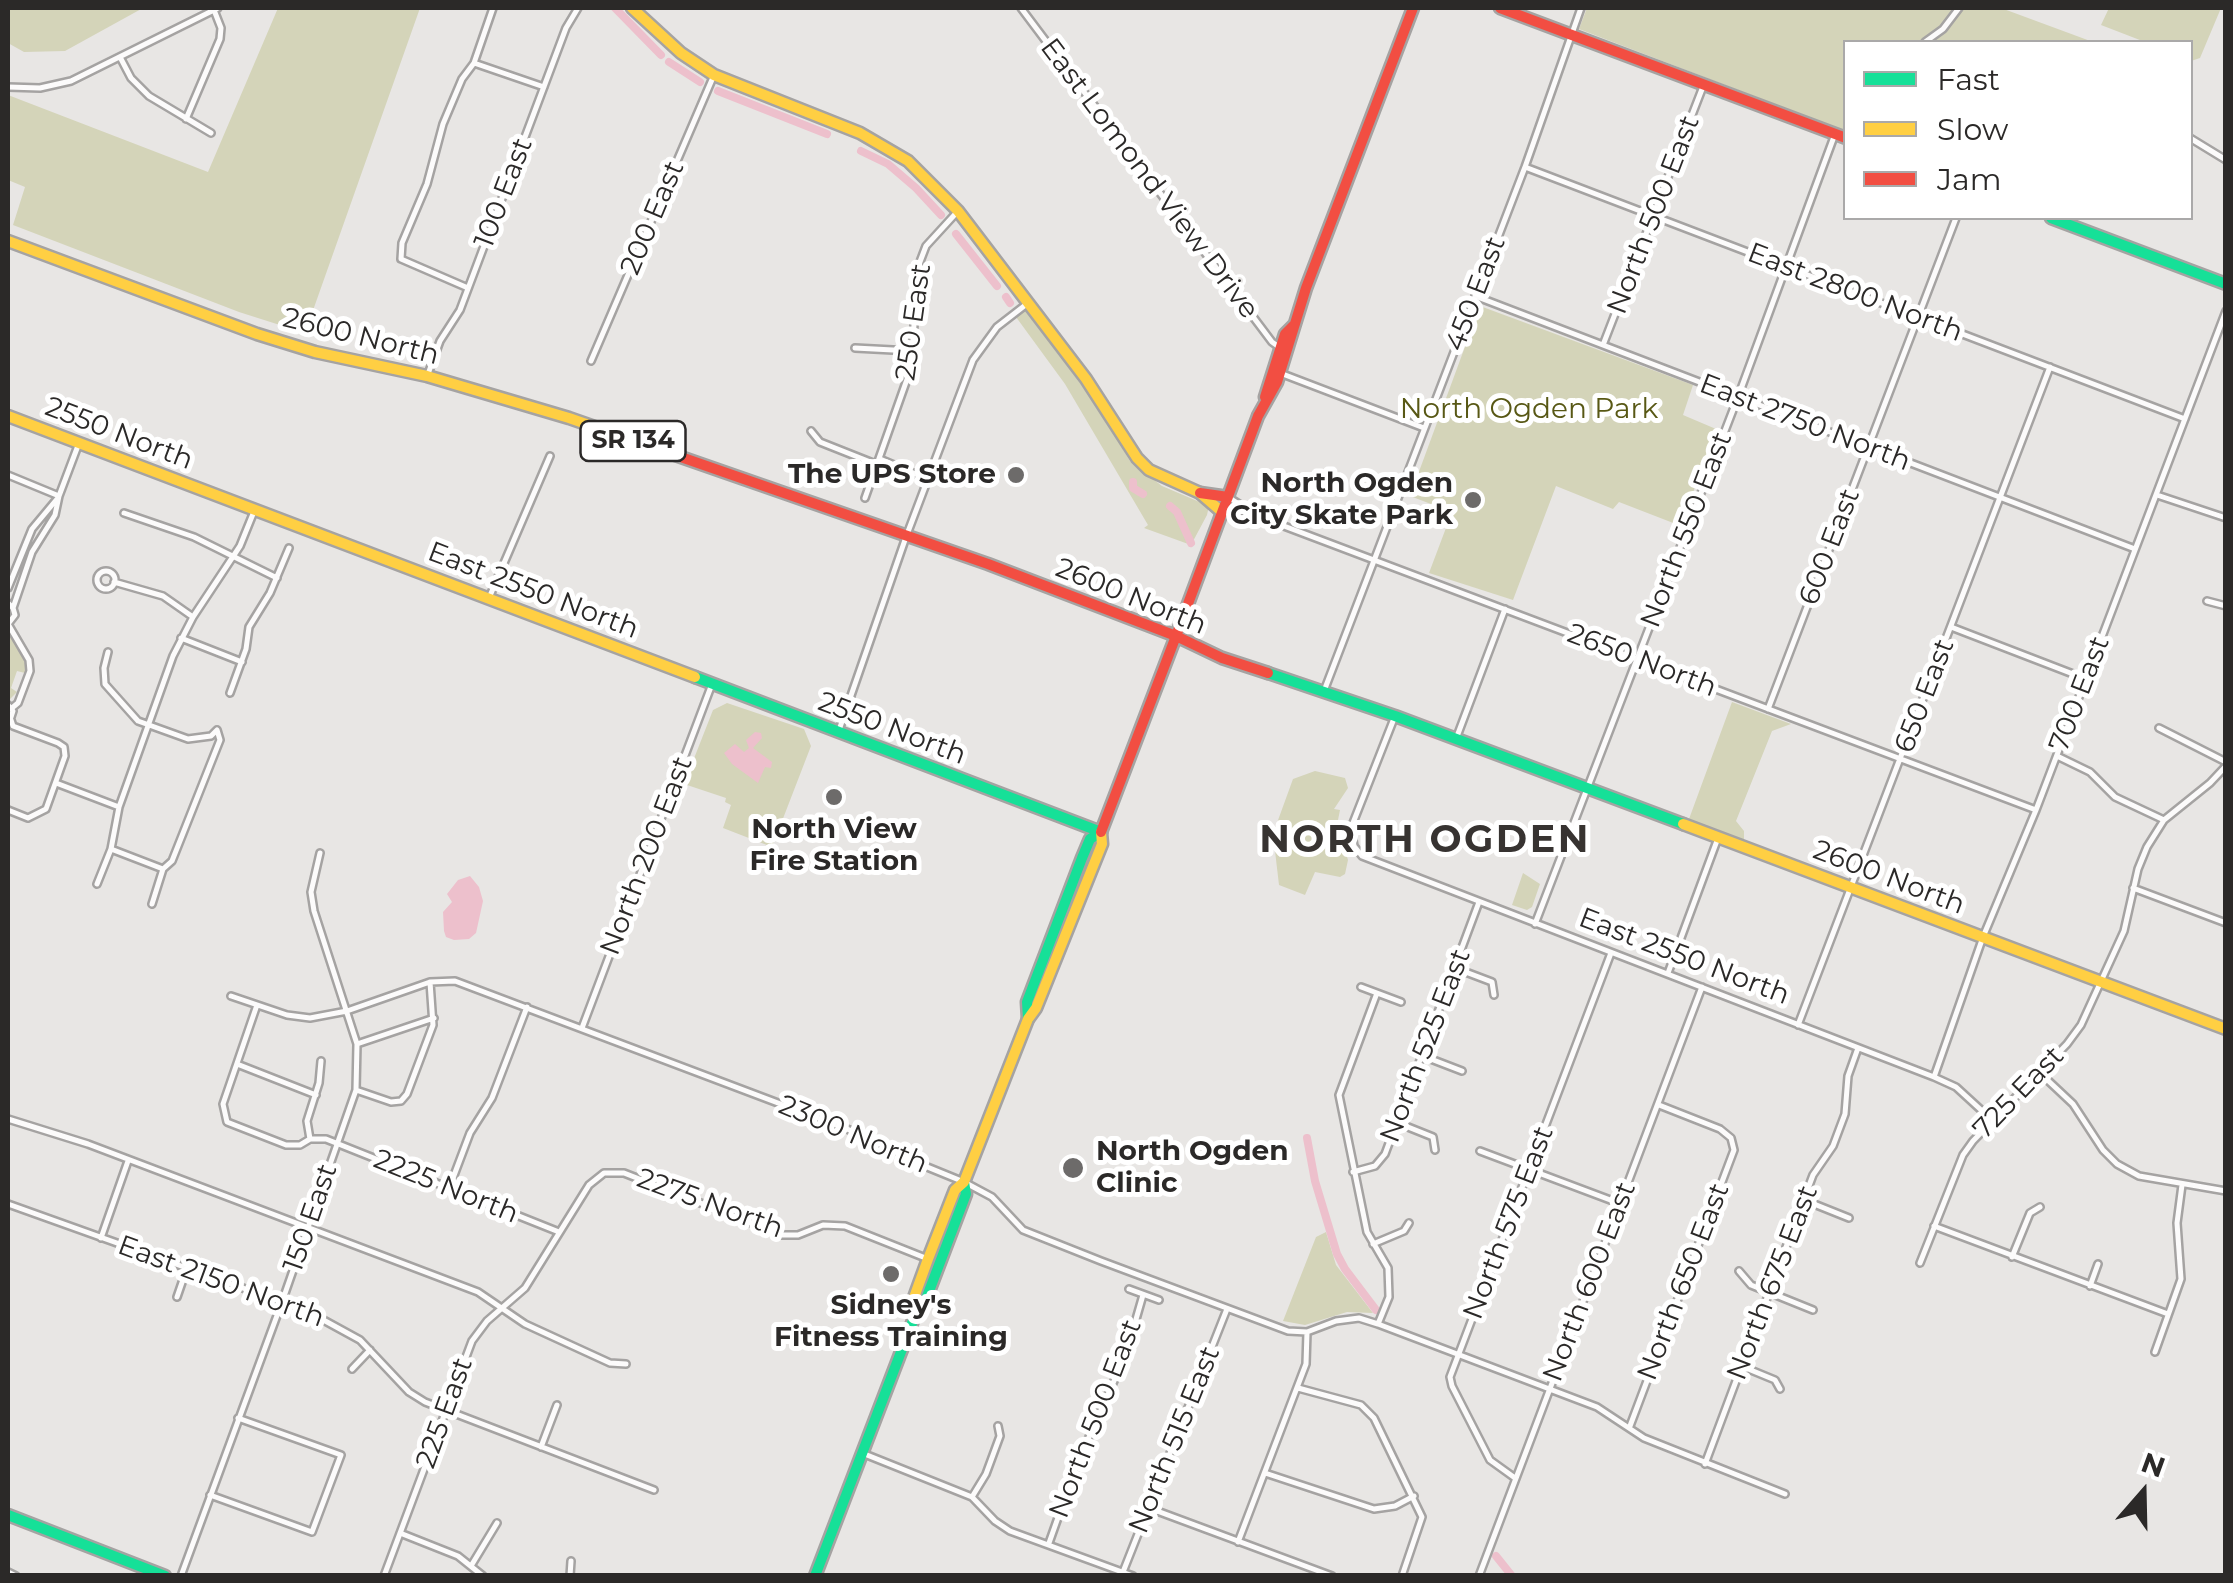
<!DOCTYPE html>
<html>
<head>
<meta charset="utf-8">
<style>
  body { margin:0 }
  #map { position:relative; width:2233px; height:1583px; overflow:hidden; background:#e8e6e4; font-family:Montserrat,sans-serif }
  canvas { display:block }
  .frame { position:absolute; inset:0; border:10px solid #2b2928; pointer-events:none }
  .legend { position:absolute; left:1843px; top:40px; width:350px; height:180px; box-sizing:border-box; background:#fff; border:2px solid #aaa9a9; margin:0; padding:12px 18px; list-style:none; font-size:30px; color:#2b2928 }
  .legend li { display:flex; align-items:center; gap:20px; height:50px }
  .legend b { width:50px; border:2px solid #aaa9a9 }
  .north { position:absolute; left:2093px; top:1443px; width:100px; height:100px; -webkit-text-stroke:8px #fff; paint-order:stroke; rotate:20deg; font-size:28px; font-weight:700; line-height:40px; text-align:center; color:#2b2928 }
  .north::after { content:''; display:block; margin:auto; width:35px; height:45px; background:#2b2928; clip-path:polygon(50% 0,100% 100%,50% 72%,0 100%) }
</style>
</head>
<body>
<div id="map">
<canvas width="2233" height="1583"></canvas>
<div class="frame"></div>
<ul class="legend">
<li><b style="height:12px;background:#16e098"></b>Fast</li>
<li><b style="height:12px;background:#ffcf43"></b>Slow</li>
<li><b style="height:12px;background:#f24e42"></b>Jam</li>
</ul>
<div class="north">N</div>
</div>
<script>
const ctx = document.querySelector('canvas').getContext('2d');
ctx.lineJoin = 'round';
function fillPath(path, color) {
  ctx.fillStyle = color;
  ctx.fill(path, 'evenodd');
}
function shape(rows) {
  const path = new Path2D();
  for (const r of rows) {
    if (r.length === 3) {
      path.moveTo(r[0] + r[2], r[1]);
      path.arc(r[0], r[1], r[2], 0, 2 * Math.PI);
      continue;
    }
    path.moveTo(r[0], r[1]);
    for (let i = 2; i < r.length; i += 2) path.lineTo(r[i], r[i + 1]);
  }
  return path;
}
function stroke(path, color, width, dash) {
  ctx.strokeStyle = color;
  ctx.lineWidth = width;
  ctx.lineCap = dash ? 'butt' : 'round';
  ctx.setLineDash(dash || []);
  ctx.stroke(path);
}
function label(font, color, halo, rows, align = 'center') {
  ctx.font = font + ' Montserrat,sans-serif';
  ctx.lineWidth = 10;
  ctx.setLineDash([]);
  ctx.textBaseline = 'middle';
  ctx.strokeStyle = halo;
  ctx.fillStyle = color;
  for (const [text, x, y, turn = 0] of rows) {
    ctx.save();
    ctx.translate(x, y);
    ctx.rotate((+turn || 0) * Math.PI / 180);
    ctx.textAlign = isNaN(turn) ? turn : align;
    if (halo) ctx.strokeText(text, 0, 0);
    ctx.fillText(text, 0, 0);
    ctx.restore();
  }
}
fillPath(shape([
  [8,8,143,8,65,51,24,52,8,43],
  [278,8,420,8,305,333,239,312,13,225,25,187,8,180,8,95,208,172],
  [1587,8,2001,8,2093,42,1846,42,1845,131,1579,29],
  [2109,8,2221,8,2200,58,2191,61,2190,42,2145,42,2101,25],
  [1480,306,1693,385,1683,415,1716,429,1681,526,1619,502,1613,509,1556,486,1513,600,1429,573,1452,512,1410,496],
  [1027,309,1105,418,1130,461,1162,486,1209,506,1207,515,1191,545,1144,528,1148,525,1065,384,1016,317],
  [8,632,23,654,26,668,25,673,17,671,11,688,17,692,10,699],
  [1732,702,1791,724,1772,731,1736,821,1744,831,1744,840,1689,819],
  [727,703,804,729,811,746,772,847,723,828,731,805,725,802,726,798,684,784,713,710],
  [1315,771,1345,778,1348,788,1334,809,1340,810,1337,825,1348,860,1345,874,1340,877,1315,872,1305,895,1279,885,1273,834,1293,779],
  [1523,873,1540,884,1532,907,1527,910,1512,905],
  [1326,1232,1336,1265,1373,1313,1347,1312,1305,1325,1283,1321,1316,1237]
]), '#d4d4b9');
fillPath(shape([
  [755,732,761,733,762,738,753,748,772,762,771,768,765,767,758,783,732,764,724,753,735,744,744,752,749,748,746,740],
  [470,876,479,887,483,901,476,933,469,939,454,940,446,937,444,931,443,912,452,902,447,894,458,880]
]), '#edc0cc');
stroke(shape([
  [615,8,661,55],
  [669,62,700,82],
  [718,91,827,134],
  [861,151,888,164,916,188,941,215],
  [956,234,997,286],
  [1006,297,1010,303],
  [1133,482,1133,488,1143,494],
  [1170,506,1177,512,1191,543],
  [1307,1138,1315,1181,1337,1254,1345,1269,1376,1310],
  [1496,1556,1512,1576]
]), '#edc0cc', 8);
const street = shape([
  [1021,8,1272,342,1279,347],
  [1925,42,1943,29,1959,8],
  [120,57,131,78,149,96,211,133],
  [474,63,544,87],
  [8,87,40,88,71,81,218,8],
  [186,119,220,39,221,28,214,10],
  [2190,138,2226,160],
  [1525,167,2185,419],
  [468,288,401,259,402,243,427,184,443,124,462,79,474,63,493,8],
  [1475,296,2135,549],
  [1603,345,1704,84],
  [855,348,912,351],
  [591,361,714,75],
  [1280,373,1424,428],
  [428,374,440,341,460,310,566,28,578,8],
  [811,431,820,442,878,465],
  [880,459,918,475],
  [8,475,59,496],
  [2157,495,2226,518],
  [1228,497,1250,511,1276,523,2036,810],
  [865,498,911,368,918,267,926,246,958,211],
  [1223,512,1247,511],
  [124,513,194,537,277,578],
  [106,580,9],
  [114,582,163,596,193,617],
  [8,588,32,529,57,499],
  [489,598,550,456],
  [2207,601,2226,606],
  [8,603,13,608,15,615,8,624,29,660,30,671,18,703,12,708],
  [13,608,32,552,55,515,59,496,79,443],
  [1951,627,2086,679],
  [181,638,242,662],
  [108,652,104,668,105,684,138,721,188,739,211,736,217,730,220,740,172,861,163,869,152,904],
  [1324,691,1525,167,1581,8],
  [230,693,246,649,249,627,270,593,289,548],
  [8,705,13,711,10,720],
  [1768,709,1956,218],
  [1395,716,1351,828,1354,846,1362,856,1934,1077,1956,1087,1992,1120],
  [2159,728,2226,762],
  [838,733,906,537,973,360,997,327,1028,303],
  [1456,739,1505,609],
  [2057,756,2090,772,2115,797,2164,820],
  [56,783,119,807],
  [8,810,28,818,46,809,65,756,64,747,58,743,13,726,11,720],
  [111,849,163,869],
  [97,884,111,849,119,807,173,656,193,617,240,546,255,509],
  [2133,888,2226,923],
  [1535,924,1738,397,1835,134],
  [1455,968,1492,982,1494,995],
  [1668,973,1718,838],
  [1361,987,1401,1002],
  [1377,993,1339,1095,1367,1232,1388,1268,1389,1297,1378,1324],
  [231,996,287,1015,310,1018,347,1011,430,982,455,981,868,1137,915,1162,964,1182,992,1197,1023,1230,1101,1261,1288,1331,1307,1332,1336,1321,1359,1318,1378,1324,1597,1407,1644,1438,1785,1494],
  [257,1005,223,1104,227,1122,286,1145,300,1145,310,1139,326,1139,559,1232],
  [1798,1025,2050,367],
  [582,1028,712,684],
  [357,1044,434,1018],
  [1423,1056,1462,1071],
  [237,1064,316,1095],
  [2040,1073,2073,1104,2103,1150,2117,1164,2139,1176,2226,1191],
  [1934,1077,1983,937,2036,810,2226,311],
  [356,1090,391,1102,401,1101,407,1094,433,1025,430,982],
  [8,1119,88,1144,478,1292,525,1324,610,1363,626,1364],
  [1398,1123,1433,1137,1435,1150],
  [310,1139,307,1121,319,1083,321,1061],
  [1480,1151,1621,1204],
  [1353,1172,1375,1166,1385,1154,1479,902],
  [450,1186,470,1133,492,1098,527,1007],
  [1804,1200,1849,1218],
  [8,1204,307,1311,360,1340,409,1392,425,1402,654,1490],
  [1934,1226,2168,1314],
  [101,1238,128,1161],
  [1373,1244,1404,1231,1409,1223],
  [2012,1257,2030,1213,2040,1207],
  [1920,1263,1963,1155,1973,1141,2067,1044,2081,1025,2124,931,2138,869,2147,847,2164,820,2210,783,2226,766],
  [1739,1271,1751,1285,1813,1310],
  [2090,1286,2098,1264],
  [1129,1289,1159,1300],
  [177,1297,187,1268],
  [2155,1352,2181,1279,2177,1223,2182,1185],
  [1741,1366,1775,1380,1780,1389],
  [352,1369,370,1350],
  [1298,1388,1361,1405,1374,1418,1422,1517,1402,1576],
  [1630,1426,1734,1150,1731,1138,1720,1129,1659,1105],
  [541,1447,557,1405],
  [862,1453,972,1497,995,1521,1010,1531,1133,1576],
  [1705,1464,1813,1175,1833,1146,1845,1114,1848,1076,1858,1048],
  [1265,1473,1374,1509,1395,1506,1414,1496],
  [1515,1478,1490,1460,1452,1386,1450,1377,1611,953],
  [210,1495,312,1532,341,1455,238,1418],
  [972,1497,986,1474,1000,1436,998,1426],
  [1149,1508,1332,1576],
  [400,1533,458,1556,483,1576],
  [1238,1542,1306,1364,1307,1332],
  [1049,1543,1077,1464,1126,1354,1143,1295],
  [471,1566,497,1523],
  [8,1572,16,1576],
  [1123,1572,1227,1309],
  [181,1576,282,1302,356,1090,357,1044,314,911,311,892,320,853],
  [384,1576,472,1341,487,1321,525,1288,589,1185,604,1173,624,1173,782,1235,798,1235,823,1225,845,1226,928,1259],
  [570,1576,571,1561],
  [1479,1576,1702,987]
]);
const fast = shape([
  [2051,218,2226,284],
  [1268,673,1395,716,1683,824],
  [695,677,1101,832],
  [1028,1019,1027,1002,1082,858,1090,839,1101,832],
  [8,1515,165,1576],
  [815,1576,914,1318,923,1307,966,1194,964,1182]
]);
const slow = shape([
  [632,8,681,53,714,75,860,133,908,161,958,211,1086,379,1137,458,1149,470,1200,493,1222,512],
  [8,241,257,334,315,352,427,376,569,418,652,447],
  [8,416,695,677],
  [1683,824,2226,1029],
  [914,1318,912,1303,928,1259,955,1190,964,1182,1028,1019,1036,1008,1102,844,1101,832]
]);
const jam = shape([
  [1500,8,1846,138],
  [1265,397,1285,334,1295,324],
  [652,447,988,564,1176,636,1101,832],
  [1200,493,1228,497],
  [1268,673,1222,658,1176,636,1258,416,1277,382,1306,288,1413,8]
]);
stroke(street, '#a5a3a2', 10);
stroke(fast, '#a5a3a2', 15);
stroke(slow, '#a5a3a2', 15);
stroke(jam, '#a5a3a2', 15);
stroke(street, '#fcfbfb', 5);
stroke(fast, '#16e098', 10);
stroke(slow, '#ffcf43', 10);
stroke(jam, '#f24e42', 10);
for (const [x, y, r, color] of [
  [1016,475,10,"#6d6b6a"],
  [1473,500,10,"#6d6b6a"],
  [834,797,10,"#6d6b6a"],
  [1073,1168,12,"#6d6b6a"],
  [891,1274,10,"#6d6b6a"]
]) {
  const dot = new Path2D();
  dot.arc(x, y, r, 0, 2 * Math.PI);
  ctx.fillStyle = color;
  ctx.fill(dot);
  stroke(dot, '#fff', 4);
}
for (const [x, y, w] of [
  [633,441,105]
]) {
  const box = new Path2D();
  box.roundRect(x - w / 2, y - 20, w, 40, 8);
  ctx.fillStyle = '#fff';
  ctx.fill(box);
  stroke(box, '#2b2928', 2.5);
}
label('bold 25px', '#2b2928', null, [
  ["SR 134",633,441]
]);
label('28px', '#2b2928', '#fff', [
  ["East Lomond View Drive",1149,179,53],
  ["100 East",504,193,-69],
  ["North 500 East",1654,215,-69],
  ["200 East",653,218,-67],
  ["East 2800 North",1855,293,21],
  ["450 East",1476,294,-69],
  ["250 East",914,322,-82],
  ["2600 North",361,337,14],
  ["East 2750 North",1805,423,21],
  ["2550 North",119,434,21],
  ["North 550 East",1687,530,-69],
  ["600 East",1830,547,-69],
  ["East 2550 North",533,591,21],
  ["2600 North",1131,597,22],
  ["2650 North",1642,661,21],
  ["700 East",2080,694,-69],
  ["650 East",1925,696,-69],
  ["2550 North",892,729,21],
  ["North 200 East",647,856,-69],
  ["2600 North",1889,878,21],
  ["East 2550 North",1684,957,21],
  ["North 525 East",1426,1046,-69],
  ["725 East",2019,1093,-46],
  ["2300 North",853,1135,23],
  ["2225 North",446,1187,22],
  ["2275 North",710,1204,20],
  ["150 East",311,1218,-71],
  ["North 575 East",1509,1223,-69],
  ["East 2150 North",221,1282,20],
  ["North 600 East",1590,1282,-69],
  ["North 650 East",1684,1282,-69],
  ["North 675 East",1773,1283,-69],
  ["225 East",445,1413,-70],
  ["North 500 East",1096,1419,-69],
  ["North 515 East",1175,1440,-68]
]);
label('28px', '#585815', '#fff', [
  ["North Ogden Park",1529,410]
]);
label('bold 28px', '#2b2928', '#fff', [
  ["The UPS Store",996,475],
  ["North Ogden",1453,484],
  ["City Skate Park",1453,516],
  ["North View",834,830,"center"],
  ["Fire Station",834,862,"center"],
  ["North Ogden",1096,1152,"left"],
  ["Clinic",1096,1184,"left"],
  ["Sidney's",891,1306,"center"],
  ["Fitness Training",891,1338,"center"]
], 'right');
ctx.letterSpacing = '2.5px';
label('bold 38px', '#373331', '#fff', [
  ["NORTH OGDEN",1425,841]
]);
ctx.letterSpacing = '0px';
</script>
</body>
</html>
